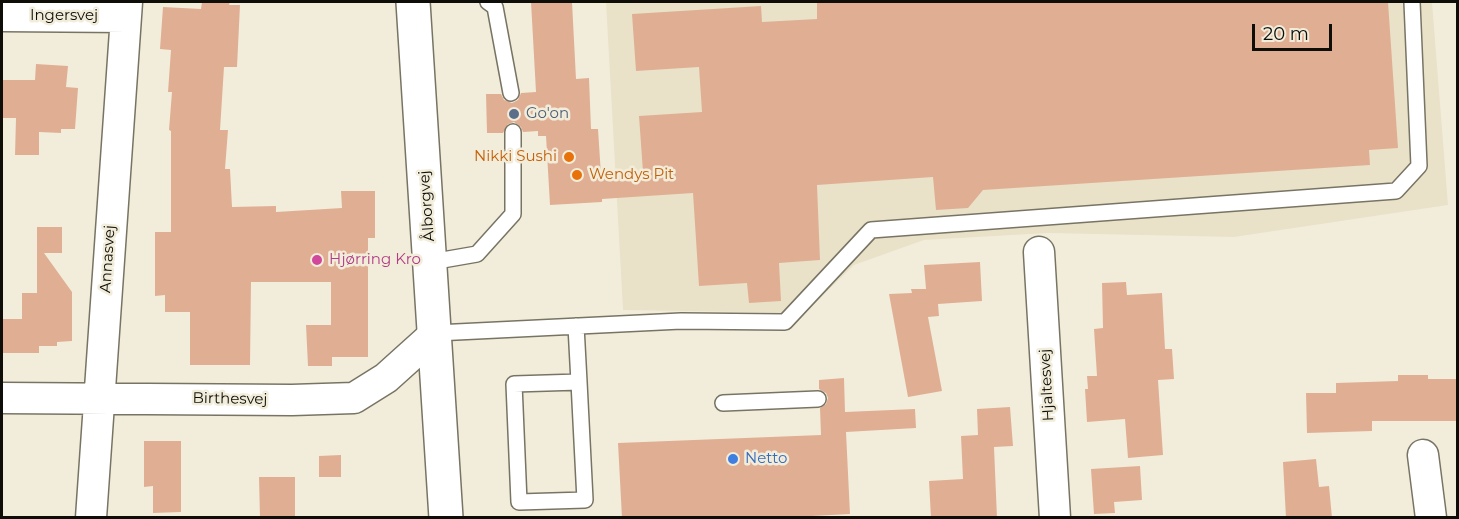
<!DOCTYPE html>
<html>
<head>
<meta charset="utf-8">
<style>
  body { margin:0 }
  #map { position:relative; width:1459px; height:519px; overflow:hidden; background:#f2eddb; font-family:Montserrat,sans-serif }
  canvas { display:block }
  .frame { position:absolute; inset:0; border:3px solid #0e0d07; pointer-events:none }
  .scale { position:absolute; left:1252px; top:24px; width:80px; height:27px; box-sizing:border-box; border:3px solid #0e0d07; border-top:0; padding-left:8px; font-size:18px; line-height:21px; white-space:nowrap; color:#0e0d07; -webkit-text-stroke:4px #f2eddb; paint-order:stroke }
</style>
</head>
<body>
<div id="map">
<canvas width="1459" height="519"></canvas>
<div class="frame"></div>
<div class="scale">20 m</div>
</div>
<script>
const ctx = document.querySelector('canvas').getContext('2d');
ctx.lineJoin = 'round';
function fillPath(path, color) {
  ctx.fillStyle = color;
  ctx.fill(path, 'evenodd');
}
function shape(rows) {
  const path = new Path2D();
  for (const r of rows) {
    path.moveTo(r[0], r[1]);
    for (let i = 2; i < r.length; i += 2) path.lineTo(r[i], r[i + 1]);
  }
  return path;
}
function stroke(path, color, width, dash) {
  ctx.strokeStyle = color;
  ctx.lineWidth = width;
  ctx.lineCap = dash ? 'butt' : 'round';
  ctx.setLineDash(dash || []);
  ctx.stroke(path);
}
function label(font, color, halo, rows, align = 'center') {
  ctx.font = font + ' Montserrat,sans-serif';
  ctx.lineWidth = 5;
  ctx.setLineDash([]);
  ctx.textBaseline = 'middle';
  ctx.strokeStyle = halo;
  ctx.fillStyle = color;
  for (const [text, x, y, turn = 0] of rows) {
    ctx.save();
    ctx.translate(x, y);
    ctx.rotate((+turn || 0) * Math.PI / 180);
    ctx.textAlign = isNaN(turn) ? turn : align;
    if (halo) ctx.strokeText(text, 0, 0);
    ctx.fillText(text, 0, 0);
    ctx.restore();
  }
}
fillPath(shape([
  [606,2,1432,2,1448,205,1234,237,1048,233,924,240,854,265,805,313,623,310]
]), '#e9e2c9');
fillPath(shape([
  [202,2,230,2,229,5,240,5,237,67,224,67,220,130,228,130,225,169,230,169,232,207,276,206,276,212,342,208,341,191,375,191,375,238,368,238,368,357,332,357,332,366,308,366,306,325,331,325,331,282,251,282,250,365,190,365,190,312,165,312,165,295,155,296,155,232,171,232,171,131,169,130,172,92,168,92,171,50,160,49,163,7,201,9],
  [531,2,572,2,576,79,589,78,591,129,598,129,601,175,643,172,639,116,702,112,699,67,636,71,632,14,761,6,762,22,817,19,817,2,1388,2,1398,148,1369,150,1370,165,983,190,968,208,936,210,933,177,817,185,820,260,779,263,781,301,749,303,747,283,699,286,693,193,602,199,602,202,550,205,546,136,538,136,538,131,523,132,521,127,514,122,508,124,503,133,487,133,486,94,501,94,504,100,512,103,518,100,521,93,536,92],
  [36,64,68,66,66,87,78,88,75,129,61,129,61,133,39,132,39,155,15,155,16,118,2,118,2,80,35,80],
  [37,227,62,227,62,253,44,253,72,292,72,341,57,342,57,346,39,346,39,353,2,353,2,319,22,319,22,293,37,293],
  [980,262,982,301,938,304,939,316,928,317,942,391,908,397,889,294,912,293,911,289,926,289,924,265],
  [1126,282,1127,295,1162,293,1165,349,1172,349,1174,379,1158,380,1163,455,1128,458,1125,419,1087,422,1085,389,1088,389,1087,376,1097,376,1094,329,1103,328,1102,283],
  [1398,375,1428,375,1428,379,1458,379,1458,421,1372,421,1372,431,1307,433,1306,393,1336,393,1336,383,1398,381],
  [844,378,845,412,915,409,916,428,846,432,850,514,774,518,622,518,618,443,821,435,820,408,826,404,828,398,826,393,819,389,819,380],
  [1010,407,1013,446,994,447,997,518,931,518,929,481,963,479,961,436,978,435,977,409],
  [144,441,181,441,181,512,153,513,153,486,144,487],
  [341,455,341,477,319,477,319,456],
  [1316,459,1319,487,1329,486,1332,518,1286,518,1283,462],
  [1140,466,1142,500,1114,502,1115,513,1094,514,1091,469],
  [259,477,295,477,295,518,260,518]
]), '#e0af93');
const lane = shape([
  [488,2,495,7,511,93],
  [431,262,477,254,513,214,513,132],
  [576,326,579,382,585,500,519,502,514,384,579,382],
  [436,333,681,321,785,322,871,230,1396,191,1419,166,1412,2],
  [723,403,818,399]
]);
const street = shape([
  [2,16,126,17],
  [1039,252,1055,518],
  [2,398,292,400,354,398,386,378,436,333],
  [1423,455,1431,518],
  [91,518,127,2]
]);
const secondary = shape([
  [413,2,446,518]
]);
stroke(lane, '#787464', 18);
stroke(street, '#787464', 33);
stroke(secondary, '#787464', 36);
stroke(lane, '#fff', 15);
stroke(street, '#fff', 30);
stroke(secondary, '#fff', 33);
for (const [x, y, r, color] of [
  [514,114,6,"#5c6f8a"],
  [569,157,6,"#e8710a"],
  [577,175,6,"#e8710a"],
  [317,260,6,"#d1479c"],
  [733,459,6,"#3f7fe0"]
]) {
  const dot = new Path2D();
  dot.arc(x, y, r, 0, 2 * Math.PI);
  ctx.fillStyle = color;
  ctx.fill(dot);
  stroke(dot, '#f2eddb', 2);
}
label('15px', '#0e0d07', '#f2eddb', [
  ["Ingersvej",64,16],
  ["Ålborgvej",427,206,-94],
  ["Annasvej",108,259,-86],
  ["Hjaltesvej",1047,385,-93],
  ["Birthesvej",230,399,1]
]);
label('15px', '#4e5e75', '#f2eddb', [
  ["Go'on",526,114]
], 'left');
label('15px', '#c56008', '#f2eddb', [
  ["Nikki Sushi",557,157],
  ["Wendys Pit",589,175,"left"]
], 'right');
label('15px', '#b23c85', '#f2eddb', [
  ["Hjørring Kro",329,260]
], 'left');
label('15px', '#366cbe', '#f2eddb', [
  ["Netto",745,459]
], 'left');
</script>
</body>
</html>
